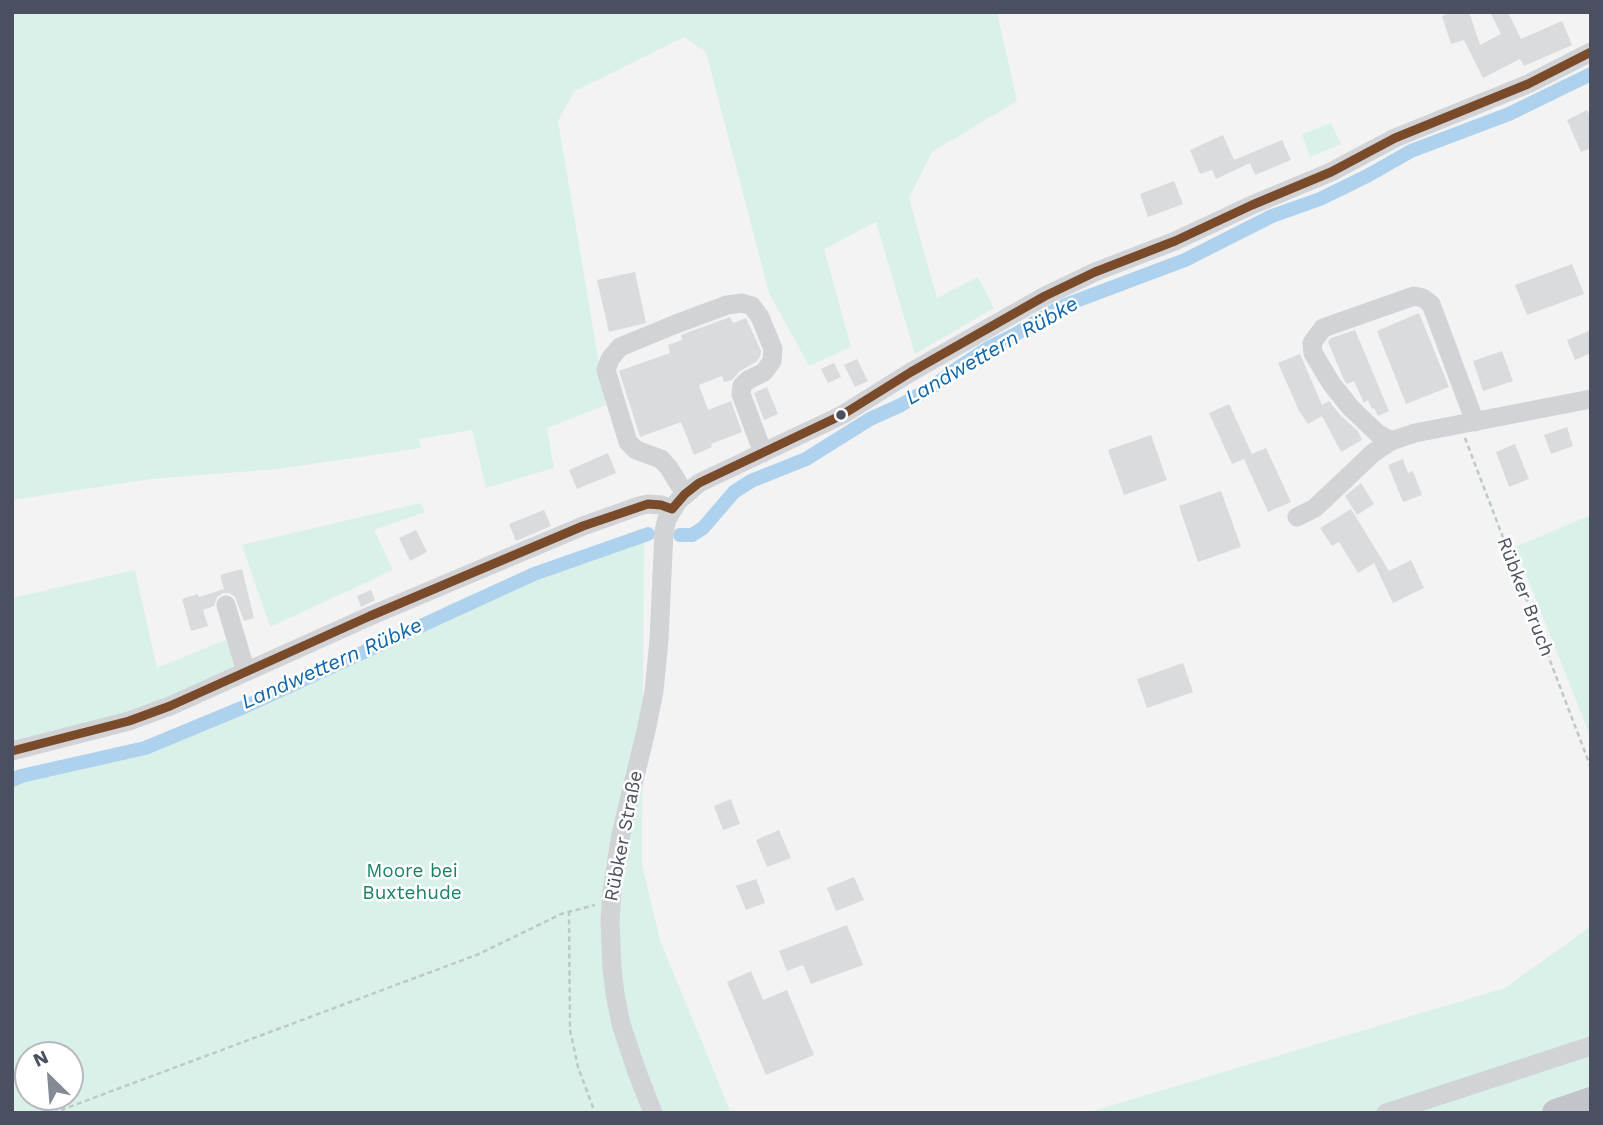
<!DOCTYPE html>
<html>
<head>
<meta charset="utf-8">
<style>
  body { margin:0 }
  #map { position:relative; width:1603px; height:1125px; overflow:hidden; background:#f3f3f3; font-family:"Work Sans",sans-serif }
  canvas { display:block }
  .frame { position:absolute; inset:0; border:14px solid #4a5060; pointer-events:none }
  .north { position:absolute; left:14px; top:1041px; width:70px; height:70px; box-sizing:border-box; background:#fff; border:2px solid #b7b9bf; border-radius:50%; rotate:335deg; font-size:19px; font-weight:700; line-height:28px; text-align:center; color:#4a5060 }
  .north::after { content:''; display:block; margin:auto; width:24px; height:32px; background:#858993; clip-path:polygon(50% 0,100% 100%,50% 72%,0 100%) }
</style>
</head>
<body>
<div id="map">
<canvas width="1603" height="1125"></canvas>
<div class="frame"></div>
<div class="north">N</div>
</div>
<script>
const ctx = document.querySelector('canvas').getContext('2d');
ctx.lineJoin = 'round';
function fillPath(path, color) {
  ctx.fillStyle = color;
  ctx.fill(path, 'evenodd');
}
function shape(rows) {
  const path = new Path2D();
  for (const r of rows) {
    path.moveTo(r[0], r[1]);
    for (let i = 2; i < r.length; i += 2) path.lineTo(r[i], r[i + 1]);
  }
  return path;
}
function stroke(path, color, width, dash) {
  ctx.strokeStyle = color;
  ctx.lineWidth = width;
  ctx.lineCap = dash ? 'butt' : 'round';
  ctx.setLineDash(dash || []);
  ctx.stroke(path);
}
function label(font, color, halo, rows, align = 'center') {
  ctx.font = font + ' "Work Sans",sans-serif';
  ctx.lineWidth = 5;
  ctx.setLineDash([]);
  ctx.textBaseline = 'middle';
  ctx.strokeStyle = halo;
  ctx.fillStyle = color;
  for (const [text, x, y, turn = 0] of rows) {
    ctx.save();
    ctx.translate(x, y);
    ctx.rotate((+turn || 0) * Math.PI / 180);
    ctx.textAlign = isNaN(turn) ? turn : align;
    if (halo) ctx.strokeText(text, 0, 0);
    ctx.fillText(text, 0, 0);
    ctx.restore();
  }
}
fillPath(shape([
  [12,12,997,12,1017,101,932,152,909,198,937,298,978,277,994,308,915,354,876,222,824,249,851,347,809,366,769,293,706,52,684,37,575,91,558,121,606,405,547,428,554,468,486,488,472,430,419,439,421,448,278,469,151,479,12,500],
  [1331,123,1341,144,1310,157,1302,134],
  [420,503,425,512,374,530,393,570,270,627,242,545],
  [1591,515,1591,738,1515,547],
  [644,533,642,864,660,940,731,1113,12,1113,12,777,129,751,235,704,293,683,421,623,448,605,496,584],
  [28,1055,70,1055,70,1097,28,1097],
  [135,570,157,668,244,632,253,663,126,717,12,743,12,598],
  [1591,926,1591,1113,1086,1113,1505,988]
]), '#d9f1e8');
stroke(shape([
  [680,535,692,535,703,528,734,492,751,481,806,459,870,419,901,405,934,386,953,371,988,348,1016,334,1060,307,1185,260,1272,216,1320,199,1367,176,1411,151,1509,114,1591,74],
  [12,780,21,776,145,748,244,707,534,574,648,534]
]), '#aed1ee', 14);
fillPath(shape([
  [1454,12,1469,12,1480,45,1501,34,1490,12,1508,12,1521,39,1562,21,1572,45,1524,66,1520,59,1483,78,1464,40,1451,44,1442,16],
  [1587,110,1591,118,1591,148,1581,152,1567,120],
  [1223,135,1234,160,1282,140,1291,160,1255,175,1250,163,1216,179,1212,170,1200,174,1190,150],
  [1174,181,1183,204,1148,217,1140,194],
  [1572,264,1584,294,1527,315,1515,285],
  [635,272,646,323,609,332,597,280],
  [1419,313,1449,387,1406,404,1377,331],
  [730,317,733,323,746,318,761,351,760,357,756,362,740,371,732,380,724,382,722,376,699,385,708,410,731,401,742,432,711,444,712,447,694,455,681,422,640,437,619,371,670,353,668,345,682,340,681,335],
  [1355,330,1389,411,1378,416,1374,408,1372,409,1368,400,1364,403,1354,381,1347,384,1344,380,1328,342,1331,338],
  [1591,330,1591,353,1575,360,1567,340],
  [1502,351,1513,381,1483,391,1473,361],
  [1300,354,1322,405,1329,401,1341,416,1358,431,1362,440,1341,452,1322,416,1308,424,1299,411,1278,363],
  [857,359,868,381,855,387,844,365],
  [834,363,841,377,828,383,821,369],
  [767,387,778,414,764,420,754,393],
  [1229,404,1252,454,1266,448,1291,502,1268,512,1244,459,1232,464,1209,413],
  [1567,427,1573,446,1551,454,1544,435],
  [1151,435,1167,480,1124,495,1108,450],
  [1515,444,1529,479,1509,487,1496,452],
  [608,453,616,473,577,489,569,470],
  [1403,459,1408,473,1413,471,1422,495,1403,502,1388,465],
  [1361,483,1374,504,1357,515,1345,496],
  [1221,491,1241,547,1198,562,1179,506],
  [1351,509,1389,571,1411,560,1424,588,1393,603,1374,563,1358,573,1339,542,1332,546,1320,528],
  [544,510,551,526,516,541,509,524],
  [416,530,427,552,410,561,399,538],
  [242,569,254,618,244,621,235,597,229,593,223,593,217,597,214,606,203,610,208,626,191,631,182,599,198,594,199,597,224,589,220,575],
  [371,590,375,600,361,607,357,596],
  [1183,663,1193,692,1147,708,1137,679],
  [731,799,740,824,723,830,714,806],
  [779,830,791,858,767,867,756,840],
  [854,877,864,900,836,911,827,888],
  [756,879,765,903,746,910,736,886],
  [847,925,863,965,811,984,803,965,787,971,779,951],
  [751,971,763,1000,787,990,814,1055,766,1075,727,982]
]), '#dadbdd');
stroke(shape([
  [1465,438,1591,768],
  [569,911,570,1030,578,1067,595,1113],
  [53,1113,479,954,561,914,595,905]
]), '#bdc8c8', 2.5, [5, 3.5]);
stroke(shape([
  [1391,441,1377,433,1350,407,1331,383,1313,353,1312,343,1323,328,1414,296,1423,298,1431,304,1475,422],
  [685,494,669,468,661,459,636,450,628,442,606,370,610,359,620,347,676,324,727,305,742,303,752,306,760,317,773,349,772,361,764,372,748,380,742,386,741,394,763,453],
  [1297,517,1315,508,1373,453,1391,441,1415,433,1591,399],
  [226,605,246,672],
  [12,751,129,721,170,706,370,616,583,526,639,506,648,504,661,505,672,509],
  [653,1113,637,1072,621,1024,615,994,612,968,610,921,612,891,621,834,646,731,654,691,659,640,664,531,667,519,678,501,699,483,842,415,911,372,1045,296,1095,272,1175,241,1252,205,1331,172,1395,138,1528,84,1591,52],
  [1386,1113,1591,1046]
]), '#d2d3d6', 19);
stroke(shape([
  [1556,1113,1591,1101]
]), '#c2c4ca', 28);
stroke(shape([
  [12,751,129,721,170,706,370,616,583,526,648,504,661,505,672,509,685,494,699,483,842,415,911,372,1045,296,1095,272,1175,241,1252,205,1331,172,1395,138,1528,84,1591,52]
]), '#7a4b2a', 9);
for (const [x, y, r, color] of [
  [841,415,6,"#4a5060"]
]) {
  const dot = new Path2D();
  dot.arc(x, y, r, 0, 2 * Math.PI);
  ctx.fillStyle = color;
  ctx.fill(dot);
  stroke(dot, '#fff', 2.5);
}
label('19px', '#4a5060', '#fff', [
  ["Rübker Bruch",1525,597,69],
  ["Rübker Straße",624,836,-79]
]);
label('19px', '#198367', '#fff', [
  ["Moore bei",412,871],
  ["Buxtehude",412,893]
]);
label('italic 21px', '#0e67af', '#fff', [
  ["Landwettern Rübke",992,351,-30],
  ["Landwettern Rübke",332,664,-24]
]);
</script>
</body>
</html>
